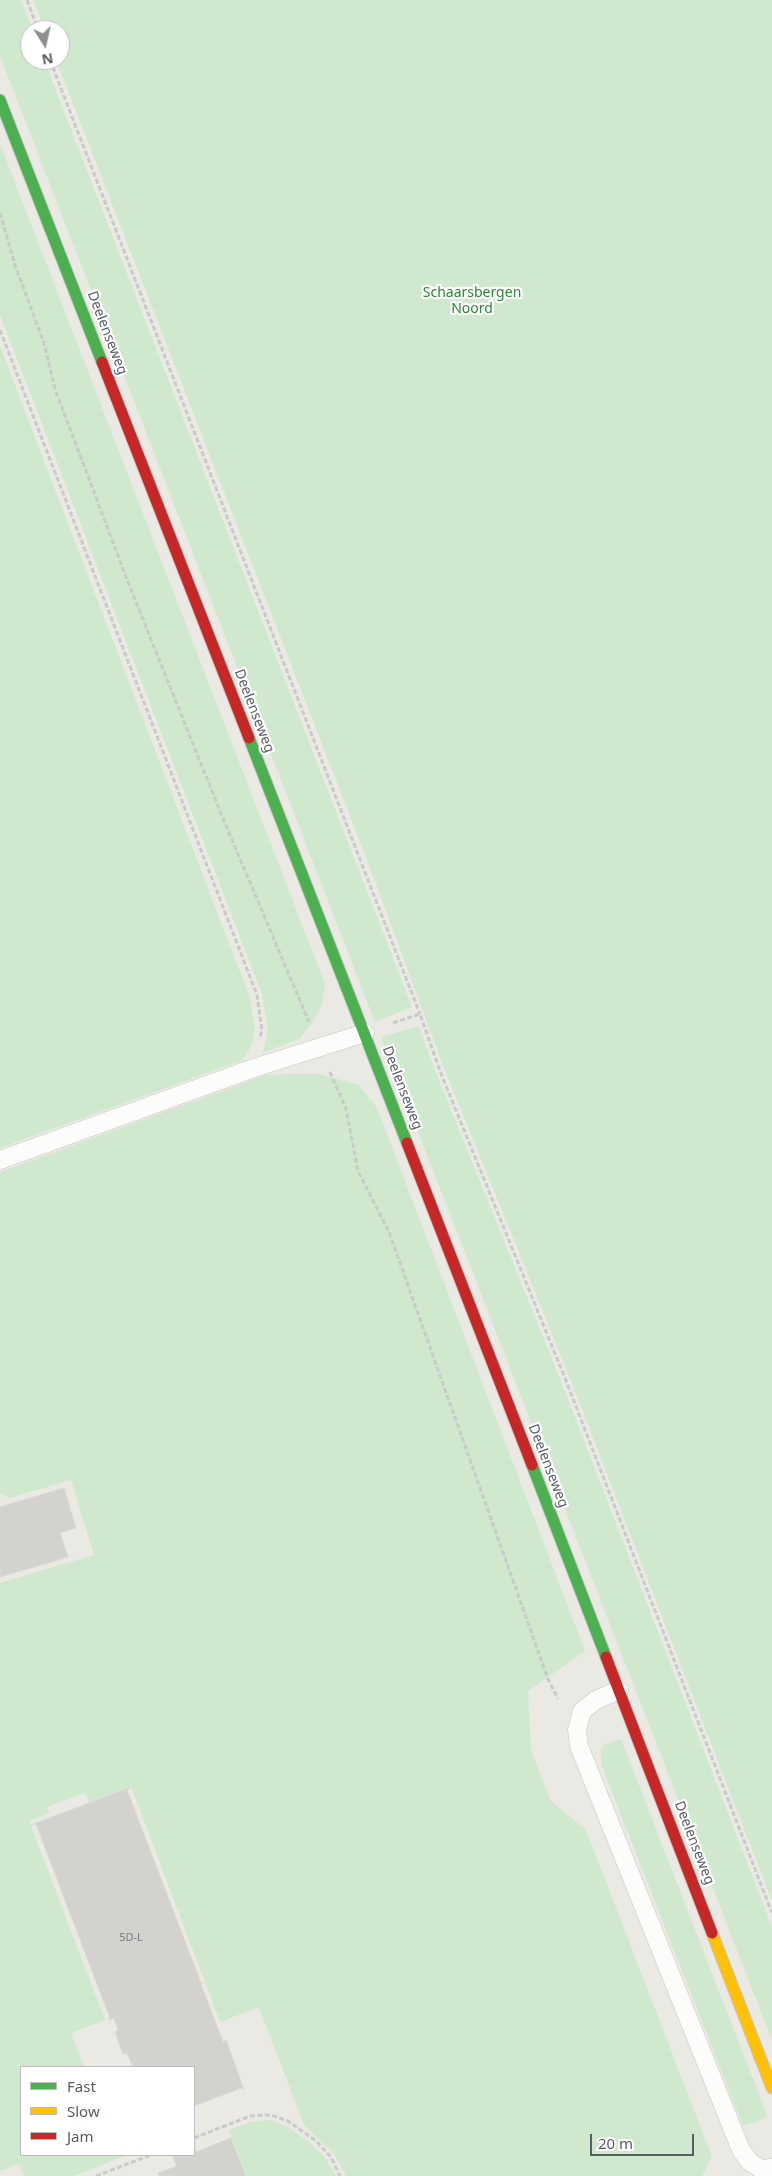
<!DOCTYPE html>
<html>
<head>
<meta charset="utf-8">
<style>
  body { margin:0 }
  #map { position:relative; width:772px; height:2176px; overflow:hidden; background:#eae9e4; font-family:"Noto Sans",sans-serif }
  canvas { display:block }
  .legend { position:absolute; left:20px; top:2066px; width:175px; height:90px; box-sizing:border-box; background:#fff; border:1px solid #bdbec1; margin:0; padding:6px 9px; list-style:none; font-size:15px; color:#595d63 }
  .legend li { display:flex; align-items:center; gap:10px; height:25px }
  .legend b { width:25px; border:1px solid #bdbec1 }
  .north { position:absolute; left:20px; top:20px; width:50px; height:50px; box-sizing:border-box; background:#fff; border:1px solid #bdbec1; border-radius:50%; rotate:170deg; font-size:14px; font-weight:700; line-height:20px; text-align:center; color:#595d63 }
  .north::after { content:''; display:block; margin:auto; width:18px; height:22px; background:#8c8e90; clip-path:polygon(50% 0,100% 100%,50% 72%,0 100%) }
  .scale { position:absolute; left:590px; top:2134px; width:104px; height:22px; box-sizing:border-box; border:2px solid #595d63; border-top:0; padding-left:6px; font-size:15px; line-height:18px; white-space:nowrap; color:#595d63; -webkit-text-stroke:4px #fff; paint-order:stroke }
</style>
</head>
<body>
<div id="map">
<canvas width="772" height="2176"></canvas>
<ul class="legend">
<li><b style="height:6px;background:#4caf50"></b>Fast</li>
<li><b style="height:6px;background:#ffc107"></b>Slow</li>
<li><b style="height:6px;background:#c62828"></b>Jam</li>
</ul>
<div class="north">N</div>
<div class="scale">20 m</div>
</div>
<script>
const ctx = document.querySelector('canvas').getContext('2d');
ctx.lineJoin = 'round';
function fillPath(path, color) {
  ctx.fillStyle = color;
  ctx.fill(path, 'evenodd');
}
function shape(rows) {
  const path = new Path2D();
  for (const r of rows) {
    path.moveTo(r[0], r[1]);
    for (let i = 2; i < r.length; i += 2) path.lineTo(r[i], r[i + 1]);
  }
  return path;
}
function stroke(path, color, width, dash) {
  ctx.strokeStyle = color;
  ctx.lineWidth = width;
  ctx.lineCap = dash ? 'butt' : 'round';
  ctx.setLineDash(dash || []);
  ctx.stroke(path);
}
function label(font, color, halo, rows, align = 'center') {
  ctx.font = font + ' "Noto Sans",sans-serif';
  ctx.lineWidth = 4.5;
  ctx.setLineDash([]);
  ctx.textBaseline = 'middle';
  ctx.strokeStyle = halo;
  ctx.fillStyle = color;
  for (const [text, x, y, turn = 0] of rows) {
    ctx.save();
    ctx.translate(x, y);
    ctx.rotate((+turn || 0) * Math.PI / 180);
    ctx.textAlign = isNaN(turn) ? turn : align;
    if (halo) ctx.strokeText(text, 0, 0);
    ctx.fillText(text, 0, 0);
    ctx.restore();
  }
}
fillPath(shape([
  [0,0,21,0,33,30,30,30,30,60,44,60,412,1007,375,1022,0,56],
  [33,0,772,0,772,1901,569,1376,444,1068,366,857,56,60,60,60,60,30,45,30],
  [0,144,325,984,322,1004,312,1023,299,1039,263,1053,268,1030,262,994,0,315],
  [0,346,250,998,255,1030,251,1046,243,1060,0,1148],
  [419,1026,436,1073,561,1381,772,1927,772,2040,381,1037],
  [315,1073,359,1085,377,1108,585,1651,528,1691,531,1750,550,1800,586,1830,712,2157,702,2176,346,2176,334,2154,304,2125,259,2007,220,2022,131,1786,89,1802,85,1793,47,1807,49,1813,29,1821,105,2020,71,2033,84,2067,21,2067,21,2155,128,2155,73,2176,24,2176,19,2164,0,2171,0,1583,94,1555,71,1480,9,1498,0,1493,0,1172,266,1075],
  [621,1739,767,2115,763,2119,743,2126,601,1764,601,1750,604,1745],
  [269,2120,285,2125,313,2145,327,2160,336,2176,247,2176,229,2130,251,2122]
]), '#d0e8cd');
const building = shape([
  [64,1488,76,1528,60,1533,68,1557,0,1577,0,1507,64,1488],
  [131,1787,127,1790,201,1983,204,1983,201,1984,223,2042,226,2040,244,2090,241,2088,194,2106,194,2067,133,2067,127,2053,123,2054,115,2032,118,2030,114,2018,108,2020,110,2018,36,1824,31,1825,131,1787],
  [231,2138,246,2176,159,2176,158,2173,177,2166,172,2155,194,2155,194,2146,196,2152,231,2138]
]);
fillPath(building, '#d4d2cf');
stroke(building, '#dad8d3', 1);
const lane = shape([
  [0,1160,254,1068,365,1033],
  [619,1690,596,1700,582,1711,577,1730,579,1746,741,2150,750,2162,761,2169,772,2168]
]);
const fast = shape([
  [0,100,102,362],
  [249,738,407,1143],
  [532,1465,606,1657]
]);
const slow = shape([
  [712,1933,772,2088]
]);
const jam = shape([
  [102,362,249,738],
  [407,1143,532,1465],
  [606,1657,712,1933]
]);
stroke(lane, '#c6c7c6', 19);
stroke(fast, '#c5c5c5', 13);
stroke(slow, '#c5c5c5', 13);
stroke(jam, '#c5c5c5', 13);
stroke(shape([
  [27,0,38,30],
  [50,60,420,1014],
  [0,213,15,265,44,343,55,389,128,582,224,821,309,1022],
  [0,330,257,995,262,1031,259,1039],
  [393,1023,420,1014,440,1071,565,1378,772,1913],
  [330,1072,346,1109,358,1171,389,1232,548,1679,558,1699],
  [194,2138,250,2116,271,2115,288,2121,316,2141,331,2157,340,2176],
  [96,2176,151,2155]
]), '#c6ccc9', 3, [5, 2.5]);
stroke(lane, '#fcfcfb', 18);
stroke(fast, '#4caf50', 11);
stroke(slow, '#ffc107', 11);
stroke(jam, '#c62828', 11);
label('11px', '#787b7e', null, [
  ["5D-L",131,1938]
]);
label('14px', '#2d8632', '#fff', [
  ["Schaarsbergen",472,293],
  ["Noord",472,309]
]);
label('14px', '#595d63', '#fff', [
  ["Deelenseweg",107,333,69],
  ["Deelenseweg",254,711,69],
  ["Deelenseweg",402,1088,69],
  ["Deelenseweg",548,1466,69],
  ["Deelenseweg",694,1843,69]
]);
</script>
</body>
</html>
